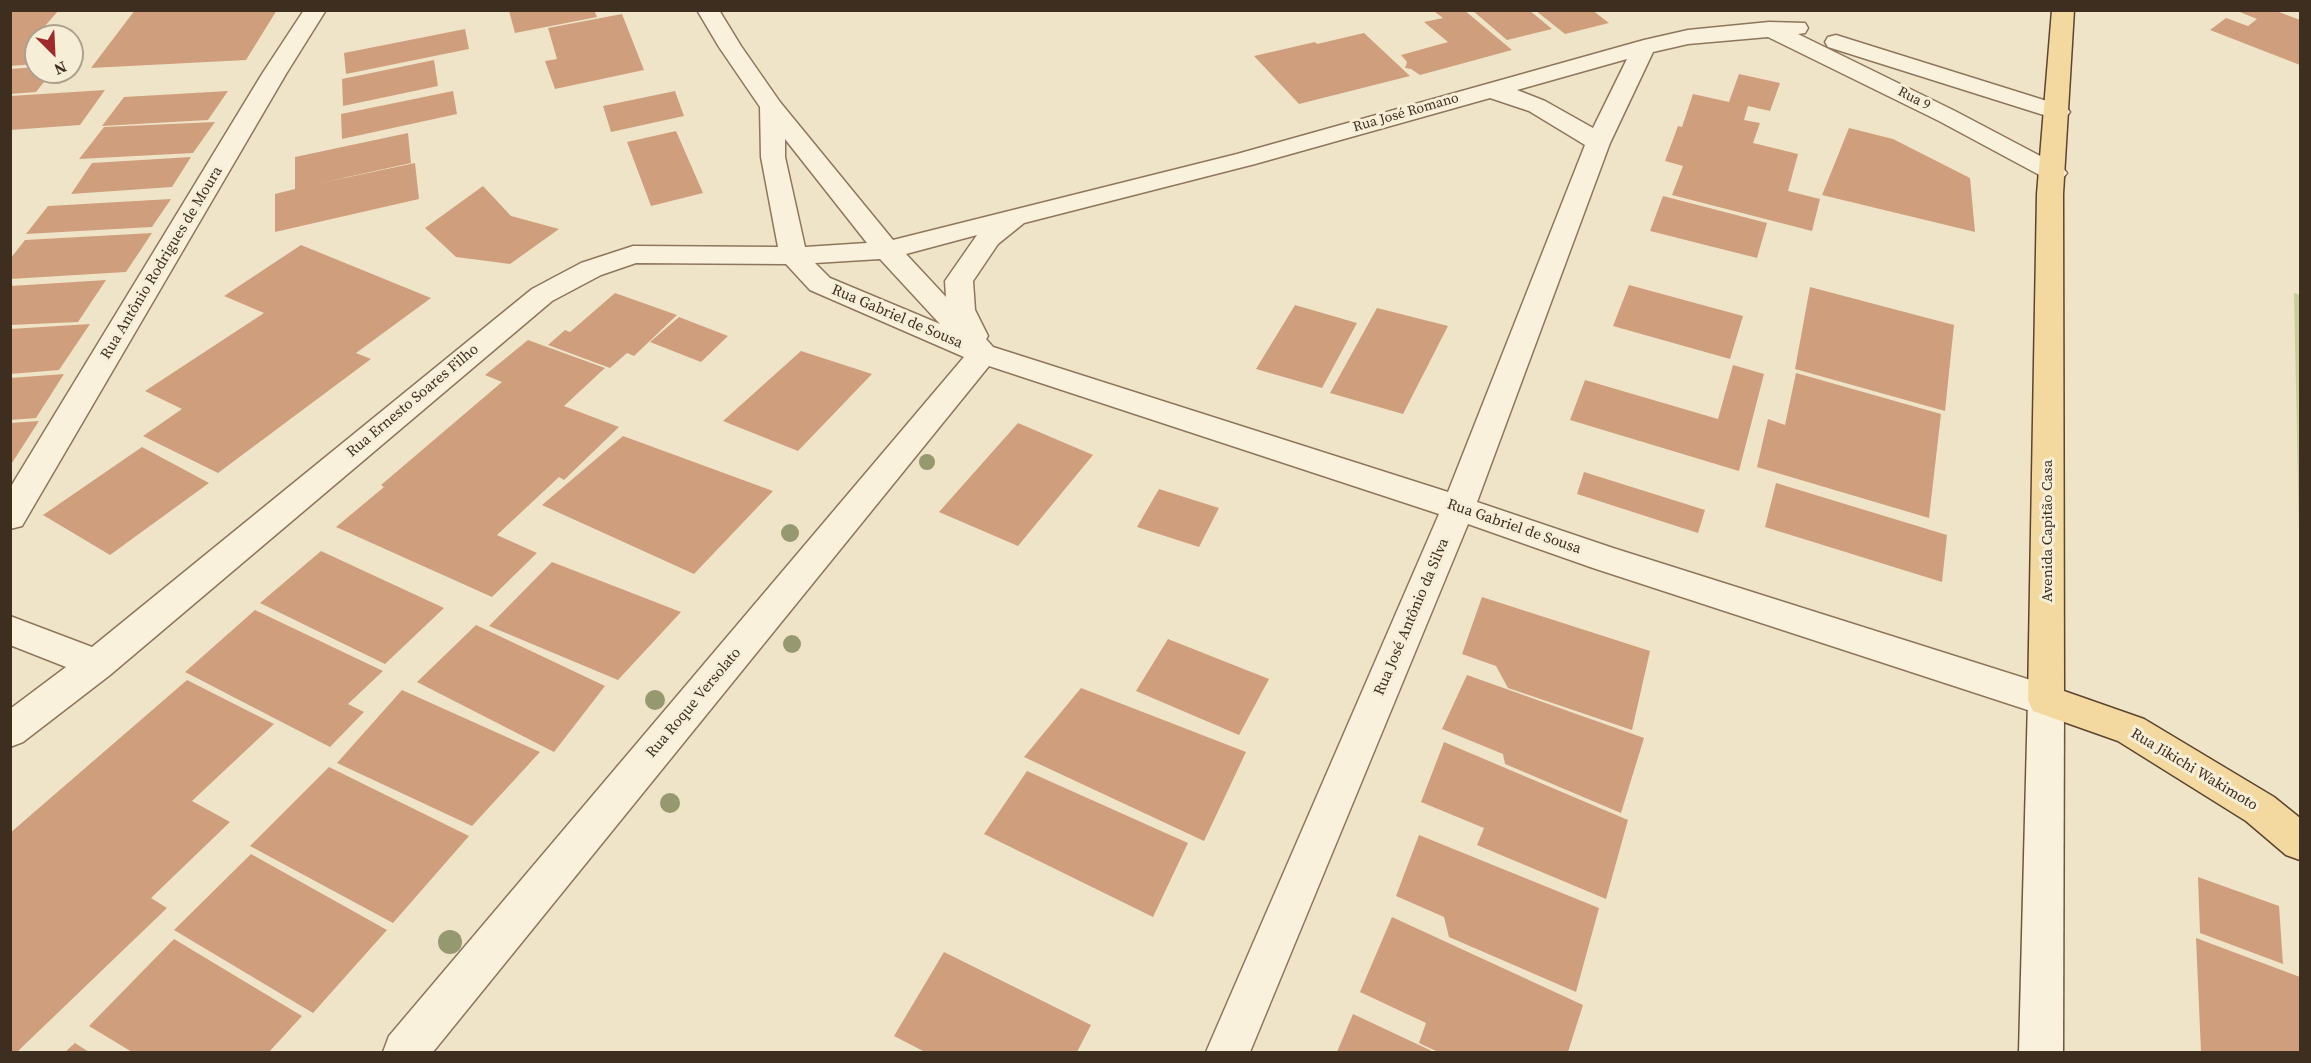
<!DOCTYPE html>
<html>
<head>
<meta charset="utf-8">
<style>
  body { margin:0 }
  #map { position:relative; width:2311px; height:1063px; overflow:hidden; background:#f0e4c8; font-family:"Source Serif 4",serif }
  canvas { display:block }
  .frame { position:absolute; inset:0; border:12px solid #3d2e20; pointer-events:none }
  .north { position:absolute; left:24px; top:24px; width:60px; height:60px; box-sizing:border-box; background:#f7eed8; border:2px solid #ada18e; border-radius:50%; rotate:156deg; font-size:16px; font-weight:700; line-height:24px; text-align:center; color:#3d2e20 }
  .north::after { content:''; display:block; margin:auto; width:21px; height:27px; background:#9e2a2b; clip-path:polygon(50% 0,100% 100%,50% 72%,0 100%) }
</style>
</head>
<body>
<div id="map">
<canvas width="2311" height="1063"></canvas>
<div class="frame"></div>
<div class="north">N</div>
</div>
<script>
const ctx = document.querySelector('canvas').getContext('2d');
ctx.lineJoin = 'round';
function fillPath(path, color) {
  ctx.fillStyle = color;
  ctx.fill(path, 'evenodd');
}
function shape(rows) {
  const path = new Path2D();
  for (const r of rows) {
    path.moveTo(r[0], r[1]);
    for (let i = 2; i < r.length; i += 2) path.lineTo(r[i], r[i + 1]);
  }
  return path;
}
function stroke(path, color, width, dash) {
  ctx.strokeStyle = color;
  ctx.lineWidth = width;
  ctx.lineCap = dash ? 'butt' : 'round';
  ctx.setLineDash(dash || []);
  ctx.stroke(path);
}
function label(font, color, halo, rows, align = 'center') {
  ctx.font = font + ' "Source Serif 4",serif';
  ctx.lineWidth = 6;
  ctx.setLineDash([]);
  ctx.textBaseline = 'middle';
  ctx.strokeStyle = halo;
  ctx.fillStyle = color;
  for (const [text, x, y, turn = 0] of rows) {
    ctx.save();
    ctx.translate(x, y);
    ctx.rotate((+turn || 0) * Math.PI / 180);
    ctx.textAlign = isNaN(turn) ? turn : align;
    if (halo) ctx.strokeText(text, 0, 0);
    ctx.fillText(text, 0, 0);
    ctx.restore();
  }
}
fillPath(shape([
  [2294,293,2300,295,2300,584]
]), '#c9cf9b');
fillPath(shape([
  [59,10,36,36,36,64,10,66,10,11],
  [277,10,246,60,91,68,135,10],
  [594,10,597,17,515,33,509,11],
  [1442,10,1464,10,1512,50,1420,75,1411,69,1405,68,1407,62,1401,55,1448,42,1424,22,1443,18,1435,12],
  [1472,10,1529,10,1552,29,1507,40],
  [1535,10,1592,10,1609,23,1565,34],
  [2235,10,2274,10,2300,20,2300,65,2210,30,2226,18,2248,26,2257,19],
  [622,14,644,70,555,89,545,61,557,59,548,28],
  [465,29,469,49,346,74,344,53],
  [1364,33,1410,76,1299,104,1254,56,1315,42,1317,44],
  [434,60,438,86,343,106,342,79],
  [36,67,36,72,52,72,36,92,10,94,10,69],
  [1739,74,1780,83,1770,111,1748,106,1744,120,1760,123,1753,143,1798,154,1788,191,1820,199,1812,231,1672,195,1683,166,1665,161,1678,126,1682,127,1693,94,1729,102],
  [105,90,80,125,10,130,10,96],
  [228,91,208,120,102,126,124,97],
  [453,91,457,114,342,139,341,114],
  [675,91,684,116,611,132,603,106],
  [215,122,193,153,79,159,104,127],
  [1849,128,1893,139,1970,178,1975,232,1822,195],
  [676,131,703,193,651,206,627,142],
  [408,133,411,163,316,184,415,163,419,199,275,232,275,194,295,189,295,157],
  [191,157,172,187,71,194,92,163],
  [483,186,511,216,559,229,510,264,456,257,425,228],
  [1663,196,1767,223,1757,258,1650,231],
  [171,199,152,227,26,234,48,206],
  [152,233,126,272,10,279,10,259,25,240],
  [301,245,431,298,356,353,371,359,218,473,143,436,182,409,145,391,264,313,224,296],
  [106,280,78,322,10,325,10,286],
  [1629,285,1743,316,1730,359,1613,326],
  [1810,287,1954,325,1945,411,1795,369],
  [615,293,677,315,634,356,627,353,610,368,548,345,565,330,570,332],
  [1295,305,1357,323,1322,388,1256,369],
  [1377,308,1448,326,1403,414,1330,393],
  [679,317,728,336,701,362,650,342],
  [90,324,59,370,10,374,10,329],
  [528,340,605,368,564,406,619,427,564,480,559,477,497,535,537,553,492,597,336,527,384,487,381,485,502,382,485,375],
  [801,351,872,374,798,451,723,421],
  [1733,365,1764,374,1739,471,1570,420,1585,380,1718,419],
  [1796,373,1941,414,1929,518,1757,467,1768,419,1785,425],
  [64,374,36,418,10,420,10,378],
  [39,421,10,466,10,423],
  [1018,423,1093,455,1018,546,939,512],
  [623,436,773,491,694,574,542,505],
  [142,447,209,483,110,555,43,515],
  [1584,472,1705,510,1698,533,1577,494],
  [1776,483,1947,535,1942,582,1765,527],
  [1159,489,1219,508,1199,547,1137,527],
  [321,551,444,608,385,664,260,603],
  [552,562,681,612,618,680,489,626],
  [1482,597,1650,651,1632,730,1508,688,1496,666,1462,654],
  [255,610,383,671,348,704,364,712,330,747,185,672],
  [476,625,605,686,554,752,417,682],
  [1168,639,1269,679,1239,735,1136,691],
  [1467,675,1644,738,1621,813,1505,764,1503,754,1442,729],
  [187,680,274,724,192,801,230,822,151,898,167,908,17,1052,10,1052,10,833],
  [1081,688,1246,752,1204,841,1024,757],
  [402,690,540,752,472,826,337,763],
  [1444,742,1628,820,1606,899,1477,845,1484,828,1421,802],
  [329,767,469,836,393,923,250,846],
  [1027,771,1188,843,1153,917,984,834],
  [1419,835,1599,908,1576,992,1449,937,1444,917,1396,896],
  [251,854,387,930,313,1013,174,930],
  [2198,877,2279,906,2283,964,2200,933],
  [1392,917,1583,1005,1568,1052,1438,1052,1419,1043,1426,1023,1360,992],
  [2196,938,2300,977,2300,1052,2201,1052],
  [174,939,302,1016,269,1052,132,1052,89,1026],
  [944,952,1091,1025,1077,1052,925,1052,894,1036],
  [1353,1014,1434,1052,1337,1052],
  [75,1043,89,1052,65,1052]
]), '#cf9f7d');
const minor = shape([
  [304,10,326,10,286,74,22,526,10,529,10,488,262,74,304,10],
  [697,10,719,10,741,46,780,102,893,240,1237,154,1644,40,1688,30,1769,22,1805,23,1808,28,1805,33,1798,34,1955,111,2063,168,2067,173,2063,178,2054,181,2045,178,1939,121,1768,37,1688,44,1653,52,1610,143,1477,502,1613,548,2059,689,2064,700,2059,711,2046,716,1593,568,1468,524,1250,1052,1206,1052,1439,514,989,366,433,1052,383,1052,389,1036,964,357,810,290,786,264,636,263,601,275,552,301,110,675,23,742,10,747,10,709,66,667,10,645,10,616,92,647,532,289,581,263,633,246,778,247,761,157,760,107,719,47,697,10],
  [1627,59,1593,128,1545,101,1517,90,1627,59],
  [1490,98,1529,111,1585,145,1448,492,993,347,986,339,988,336,975,310,973,281,998,244,1024,223,1255,164,1490,98],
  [785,139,867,243,805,247,785,157,785,139],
  [977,235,945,281,946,297,906,254,977,235],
  [880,259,940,324,830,278,815,263,880,259],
  [1836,35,2066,107,2070,112,2066,117,2058,119,2050,117,1828,47,1825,42,1828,37,1836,35]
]);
const secondary = shape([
  [2046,684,2059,689,2064,700,2063,1052,2019,1052,2028,700,2033,689,2046,684]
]);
const primary = shape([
  [2052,10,2074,10,2063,194,2064,691,2144,719,2274,797,2300,818,2300,860,2286,855,2246,821,2118,741,2033,711,2028,700,2037,194,2052,10]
]);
stroke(minor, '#8d765c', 3);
stroke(secondary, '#6f573f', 3);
stroke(primary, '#5b4430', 3);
fillPath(minor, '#faf1dc');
fillPath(secondary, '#faf1dc');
fillPath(primary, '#f3d9a0');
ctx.fillStyle = '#96986f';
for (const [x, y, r] of [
  [927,462,8],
  [790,533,9],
  [792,644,9],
  [655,700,10],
  [670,803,10],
  [450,942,12]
]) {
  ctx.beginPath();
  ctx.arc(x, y, r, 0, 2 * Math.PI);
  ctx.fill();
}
label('14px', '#3d2e20', '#f7eed8', [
  ["Rua 9",1914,99,27],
  ["Rua José Romano",1406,113,-16]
]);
label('15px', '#3d2e20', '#f7eed8', [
  ["Rua Antônio Rodrigues de Moura",162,263,-59],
  ["Rua Gabriel de Sousa",897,317,23],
  ["Rua Ernesto Soares Filho",413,401,-40],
  ["Rua Gabriel de Sousa",1514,527,19],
  ["Avenida Capitão Casa",2048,531,-90],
  ["Rua José Antônio da Silva",1412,617,-67],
  ["Rua Roque Versolato",694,703,-50],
  ["Rua Jikichi Wakimoto",2194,770,31]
]);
</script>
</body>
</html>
